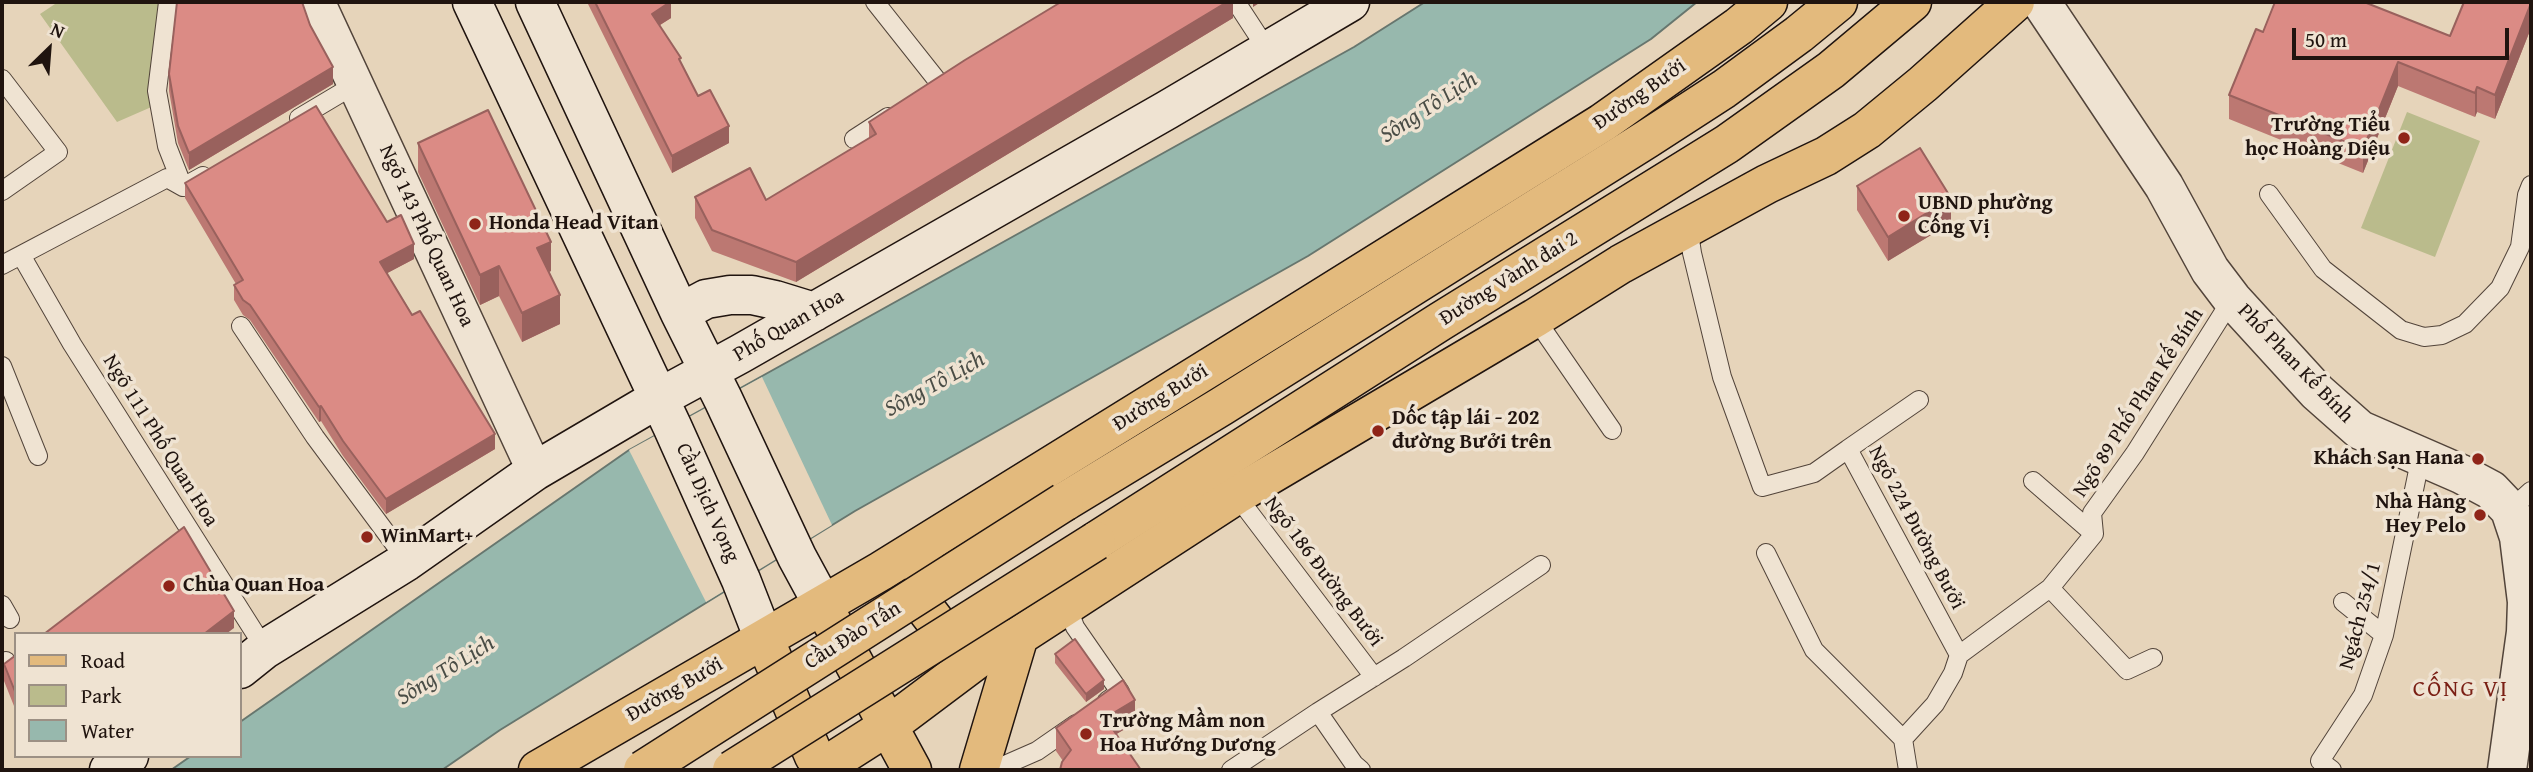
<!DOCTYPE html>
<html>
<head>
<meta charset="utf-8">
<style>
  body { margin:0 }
  #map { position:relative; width:2533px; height:772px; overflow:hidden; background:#e6d4ba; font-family:"Gentium Book Plus",serif }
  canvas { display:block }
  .frame { position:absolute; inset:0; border:4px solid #20140f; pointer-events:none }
  .legend { position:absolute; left:14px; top:632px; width:228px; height:126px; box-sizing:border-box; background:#efe3d2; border:2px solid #9c9084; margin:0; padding:9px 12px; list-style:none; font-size:21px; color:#20140f }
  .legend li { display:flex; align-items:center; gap:14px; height:35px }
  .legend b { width:35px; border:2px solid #9c9084 }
  .north { position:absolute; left:14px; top:14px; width:70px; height:70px; -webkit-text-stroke:5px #efe3d2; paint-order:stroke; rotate:25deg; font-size:19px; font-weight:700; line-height:28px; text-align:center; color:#20140f }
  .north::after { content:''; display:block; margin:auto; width:24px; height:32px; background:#20140f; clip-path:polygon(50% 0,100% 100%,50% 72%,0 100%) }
  .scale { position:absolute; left:2292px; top:28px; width:217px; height:32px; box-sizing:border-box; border:4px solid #20140f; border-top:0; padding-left:9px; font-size:21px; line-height:24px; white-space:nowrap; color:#20140f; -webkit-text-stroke:5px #efe3d2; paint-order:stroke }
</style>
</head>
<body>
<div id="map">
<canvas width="2533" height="772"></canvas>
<div class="frame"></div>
<ul class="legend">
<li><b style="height:9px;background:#e3ba7d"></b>Road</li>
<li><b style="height:19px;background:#babb8c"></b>Park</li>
<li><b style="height:19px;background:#97b8ad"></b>Water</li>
</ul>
<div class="north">N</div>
<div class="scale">50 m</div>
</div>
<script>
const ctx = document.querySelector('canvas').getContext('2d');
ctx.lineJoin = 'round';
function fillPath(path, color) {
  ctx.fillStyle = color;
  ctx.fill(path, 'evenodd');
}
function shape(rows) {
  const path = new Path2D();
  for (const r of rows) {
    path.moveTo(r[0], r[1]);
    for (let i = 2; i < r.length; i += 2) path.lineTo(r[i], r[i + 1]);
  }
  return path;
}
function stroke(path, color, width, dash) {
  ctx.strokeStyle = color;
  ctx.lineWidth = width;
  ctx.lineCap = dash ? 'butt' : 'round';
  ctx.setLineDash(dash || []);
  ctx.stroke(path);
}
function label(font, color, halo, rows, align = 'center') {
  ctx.font = font + ' "Gentium Book Plus",serif';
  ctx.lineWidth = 7;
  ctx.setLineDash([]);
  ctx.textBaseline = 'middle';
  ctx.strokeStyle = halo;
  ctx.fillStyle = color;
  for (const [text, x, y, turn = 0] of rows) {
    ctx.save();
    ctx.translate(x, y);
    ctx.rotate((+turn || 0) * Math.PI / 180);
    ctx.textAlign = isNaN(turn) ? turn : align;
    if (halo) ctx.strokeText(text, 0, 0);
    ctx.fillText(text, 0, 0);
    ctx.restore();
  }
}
fillPath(shape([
  [58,2,158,2,156,105,117,122,40,14],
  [2407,112,2480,141,2435,257,2361,228]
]), '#babb8c');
const water = shape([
  [1425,2,1697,2,1651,39,1308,256,855,511,500,730,442,770,171,770,191,756,240,756,240,722,629,450,1354,47,1425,2]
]);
fillPath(water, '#97b8ad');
stroke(water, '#67766e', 2);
fillPath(shape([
  [762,377,832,525,706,602,629,450]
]), '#e6d4ba');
const service = shape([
  [168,2,157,91,167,146,183,187],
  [875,2,940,84],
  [1236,2,1268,51],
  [2,79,58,152,2,191],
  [299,118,356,84],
  [854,139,888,117],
  [2269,194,2323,269,2401,330,2424,337,2442,335,2465,324,2500,288,2520,247,2527,195,2531,185],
  [1688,226,1692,253,1722,377,1762,487,1814,473,1848,449,1959,655],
  [21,255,72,344,265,649],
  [2,265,167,178,183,187,203,176],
  [1535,318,1612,430],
  [241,326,315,437,407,561],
  [2,366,38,456],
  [1848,449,1919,400],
  [2033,481,2094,534],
  [1236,495,1374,677],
  [2510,510,2531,491],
  [2094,534,2092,513,2135,453,2232,299],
  [1766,553,1814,650,1903,739],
  [2050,588,2127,670,2153,658],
  [2343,602,2384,635],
  [2,605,10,619],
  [1067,605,1075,627,1120,692,1107,701],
  [2,663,6,661],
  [979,769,1005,765,1037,751,1076,724],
  [1231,770,1318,712],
  [1361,770,1354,764,1318,712,1404,658,1541,565],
  [1908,770,1903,739,1935,704,1953,673,1959,655,2050,588,2094,534],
  [2332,770,2320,761,2363,695,2384,635,2421,456]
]);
const minor = shape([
  [317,2,535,471]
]);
const tertiary = shape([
  [2041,2,2164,186,2210,270,2232,299,2317,392,2360,430,2461,474,2491,490,2510,510,2519,537,2527,602,2526,632,2507,770]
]);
const secondary = shape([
  [472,2,672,426,741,580,764,639],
  [535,2,680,313,723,399,797,557,823,605],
  [680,313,706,299,730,295,752,295,775,300,814,312],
  [240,669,265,649,407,561,535,471,659,398,740,354,1167,110,1350,2],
  [109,770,129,756]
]);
const primary = shape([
  [924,561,925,608,948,638,977,645],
  [828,615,912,770],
  [769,650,814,756],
  [538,770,881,571,1312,304,1602,123,1739,26,1768,2],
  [819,770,888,726,992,648,1019,636,1236,495,1535,318,1621,264,1767,184,1826,156,1867,130,1923,84,2015,2],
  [979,770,1019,636]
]);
const trunk = shape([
  [1064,502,1222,406,1647,139,1724,89,1799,34,1838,2],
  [1096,541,1441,321,1727,144,1831,70,1912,2]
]);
stroke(service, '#52443a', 20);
stroke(minor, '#52443a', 38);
stroke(tertiary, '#52443a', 41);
stroke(secondary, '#20140f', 41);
stroke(primary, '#20140f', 41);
stroke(trunk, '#20140f', 41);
stroke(service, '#efe3d2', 18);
stroke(minor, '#efe3d2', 35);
stroke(tertiary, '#efe3d2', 38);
stroke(secondary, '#efe3d2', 38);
stroke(primary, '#e3ba7d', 38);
stroke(trunk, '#e3ba7d', 38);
const trunkBridge = shape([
  [643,770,1064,502],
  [732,770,1096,541]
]);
stroke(trunkBridge, '#20140f', 41, []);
stroke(trunkBridge, '#e3ba7d', 38);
fillPath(shape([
  [587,2,671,2,671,18,660,25,698,96,729,143,672,173],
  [1227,2,1233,2,1233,18,796,282,712,251,695,218,695,197,766,200,869,138,869,122],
  [2531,2,2531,28,2495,119,2477,112,2475,117,2398,86,2363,173,2229,119,2229,95,2450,36],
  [169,74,333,84,189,170,178,143,169,91],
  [418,143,551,271,549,272,560,324,522,342,499,296,480,305,418,172],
  [185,183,387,222,414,259,387,273,495,449,386,514,343,456,321,421,319,422,250,320,243,315,234,300,234,285,236,284,185,198],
  [1857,186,1951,223,1888,261,1857,210],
  [1055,654,1104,689,1086,702,1055,663],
  [16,655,16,711,4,681,4,664],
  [1135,723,1116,734,1063,761,1056,751,1056,728]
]), '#bc7872');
fillPath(shape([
  [663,2,671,2,671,18,652,30,652,14],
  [1227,2,1233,2,1233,18,796,282,796,262],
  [1253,2,1261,2,1253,7],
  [2531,3,2531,28,2495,119,2495,95],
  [2398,62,2398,86,2363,173,2363,149],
  [333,67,333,84,189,170,189,153],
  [2477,87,2477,112,2475,117,2475,93],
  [729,126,729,143,672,173,672,156],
  [1951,198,1951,223,1888,261,1888,237],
  [551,242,551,271,537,277,537,248],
  [414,244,414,259,380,277,380,262],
  [499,266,499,296,480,305,480,275],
  [560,295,560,324,522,342,522,313],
  [321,406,321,421,319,422,319,407],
  [495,434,495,449,386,514,386,499],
  [234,611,234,628,226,634,204,634],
  [1104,680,1104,689,1086,702,1086,694],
  [1135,700,1135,723,1105,741,1105,718]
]), '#99615d');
const building = shape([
  [177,2,302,2,310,25,333,67,189,153,178,126,169,74,177,2],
  [595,2,670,2,652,14,681,58,679,59,698,96,710,90,729,126,672,156,595,2],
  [1061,2,1227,2,796,262,712,230,695,197,750,168,766,200,876,134,869,122,965,60,1061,2],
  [2275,2,2364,2,2450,36,2464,2,2531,2,2531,3,2495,95,2477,87,2475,93,2398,62,2363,149,2229,95,2256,29,2263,32,2275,2],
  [316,106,387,222,401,215,414,244,380,262,412,315,420,311,495,434,386,499,343,441,321,406,319,407,250,305,243,300,234,285,243,280,185,183,316,106],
  [488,110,551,242,537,248,560,295,522,313,499,266,480,275,418,143,488,110],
  [1920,148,1951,198,1888,237,1857,186,1920,148],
  [184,527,234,611,204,634,44,634,184,527],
  [1075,639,1104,680,1086,694,1055,654,1075,639],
  [16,655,16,694,4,664,16,655],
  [1123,680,1135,700,1105,718,1141,770,1060,770,1062,762,1071,750,1056,728,1123,680]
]);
fillPath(building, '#db8b85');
stroke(building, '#99615d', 2);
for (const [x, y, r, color] of [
  [2404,138,7,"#8f2418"],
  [1904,216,7,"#8f2418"],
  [475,224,7,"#8f2418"],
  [1378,431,7,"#8f2418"],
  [2478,459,7,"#8f2418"],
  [2480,515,7,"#8f2418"],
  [367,537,7,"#8f2418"],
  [169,586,7,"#8f2418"],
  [1086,734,7,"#8f2418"]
]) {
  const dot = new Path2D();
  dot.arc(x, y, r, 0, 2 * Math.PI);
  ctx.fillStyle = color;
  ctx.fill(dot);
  stroke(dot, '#efe3d2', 2.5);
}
label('21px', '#20140f', '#efe3d2', [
  ["Đường Bưởi",1640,95,-35],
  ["Ngõ 143 Phố Quan Hoa",426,236,65],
  ["Đường Vành đai 2",1509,279,-32],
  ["Phố Quan Hoa",789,326,-30],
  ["Phố Phan Kế Bính",2295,364,46],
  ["Đường Bưởi",1161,398,-32],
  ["Ngõ 89 Phố Phan Kế Bính",2139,403,-57],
  ["Ngõ 111 Phố Quan Hoa",160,441,58],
  ["Cầu Dịch Vọng",707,503,66],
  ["Ngõ 224 Đường Bưởi",1916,528,62],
  ["Ngõ 186 Đường Bưởi",1323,572,53],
  ["Ngách 254/1",2361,616,-75],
  ["Cầu Đào Tấn",853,636,-32],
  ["Đường Bưởi",675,690,-30]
]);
label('bold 21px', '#20140f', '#efe3d2', [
  ["Trường Tiểu",2390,126,"right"],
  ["học Hoàng Diệu",2390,150,"right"],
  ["UBND phường",1918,204],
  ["Cống Vị",1918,228],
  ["Honda Head Vitan",489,224],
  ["Dốc tập lái - 202",1392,419],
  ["đường Bưởi trên",1392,443],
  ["Khách Sạn Hana",2464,459,"right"],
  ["Nhà Hàng",2466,503,"right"],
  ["Hey Pelo",2466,527,"right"],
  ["WinMart+",381,537],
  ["Chùa Quan Hoa",183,586],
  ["Trường Mầm non",1100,722],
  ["Hoa Hướng Dương",1100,746]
], 'left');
label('italic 23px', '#4a4d46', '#efe3d2', [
  ["Sông Tô Lịch",1429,108,-33],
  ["Sông Tô Lịch",935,385,-29],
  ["Sông Tô Lịch",446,671,-32]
]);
ctx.letterSpacing = '2px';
label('23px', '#7a1f14', '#efe3d2', [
  ["CỐNG VỊ",2461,690]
]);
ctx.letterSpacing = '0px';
</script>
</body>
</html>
